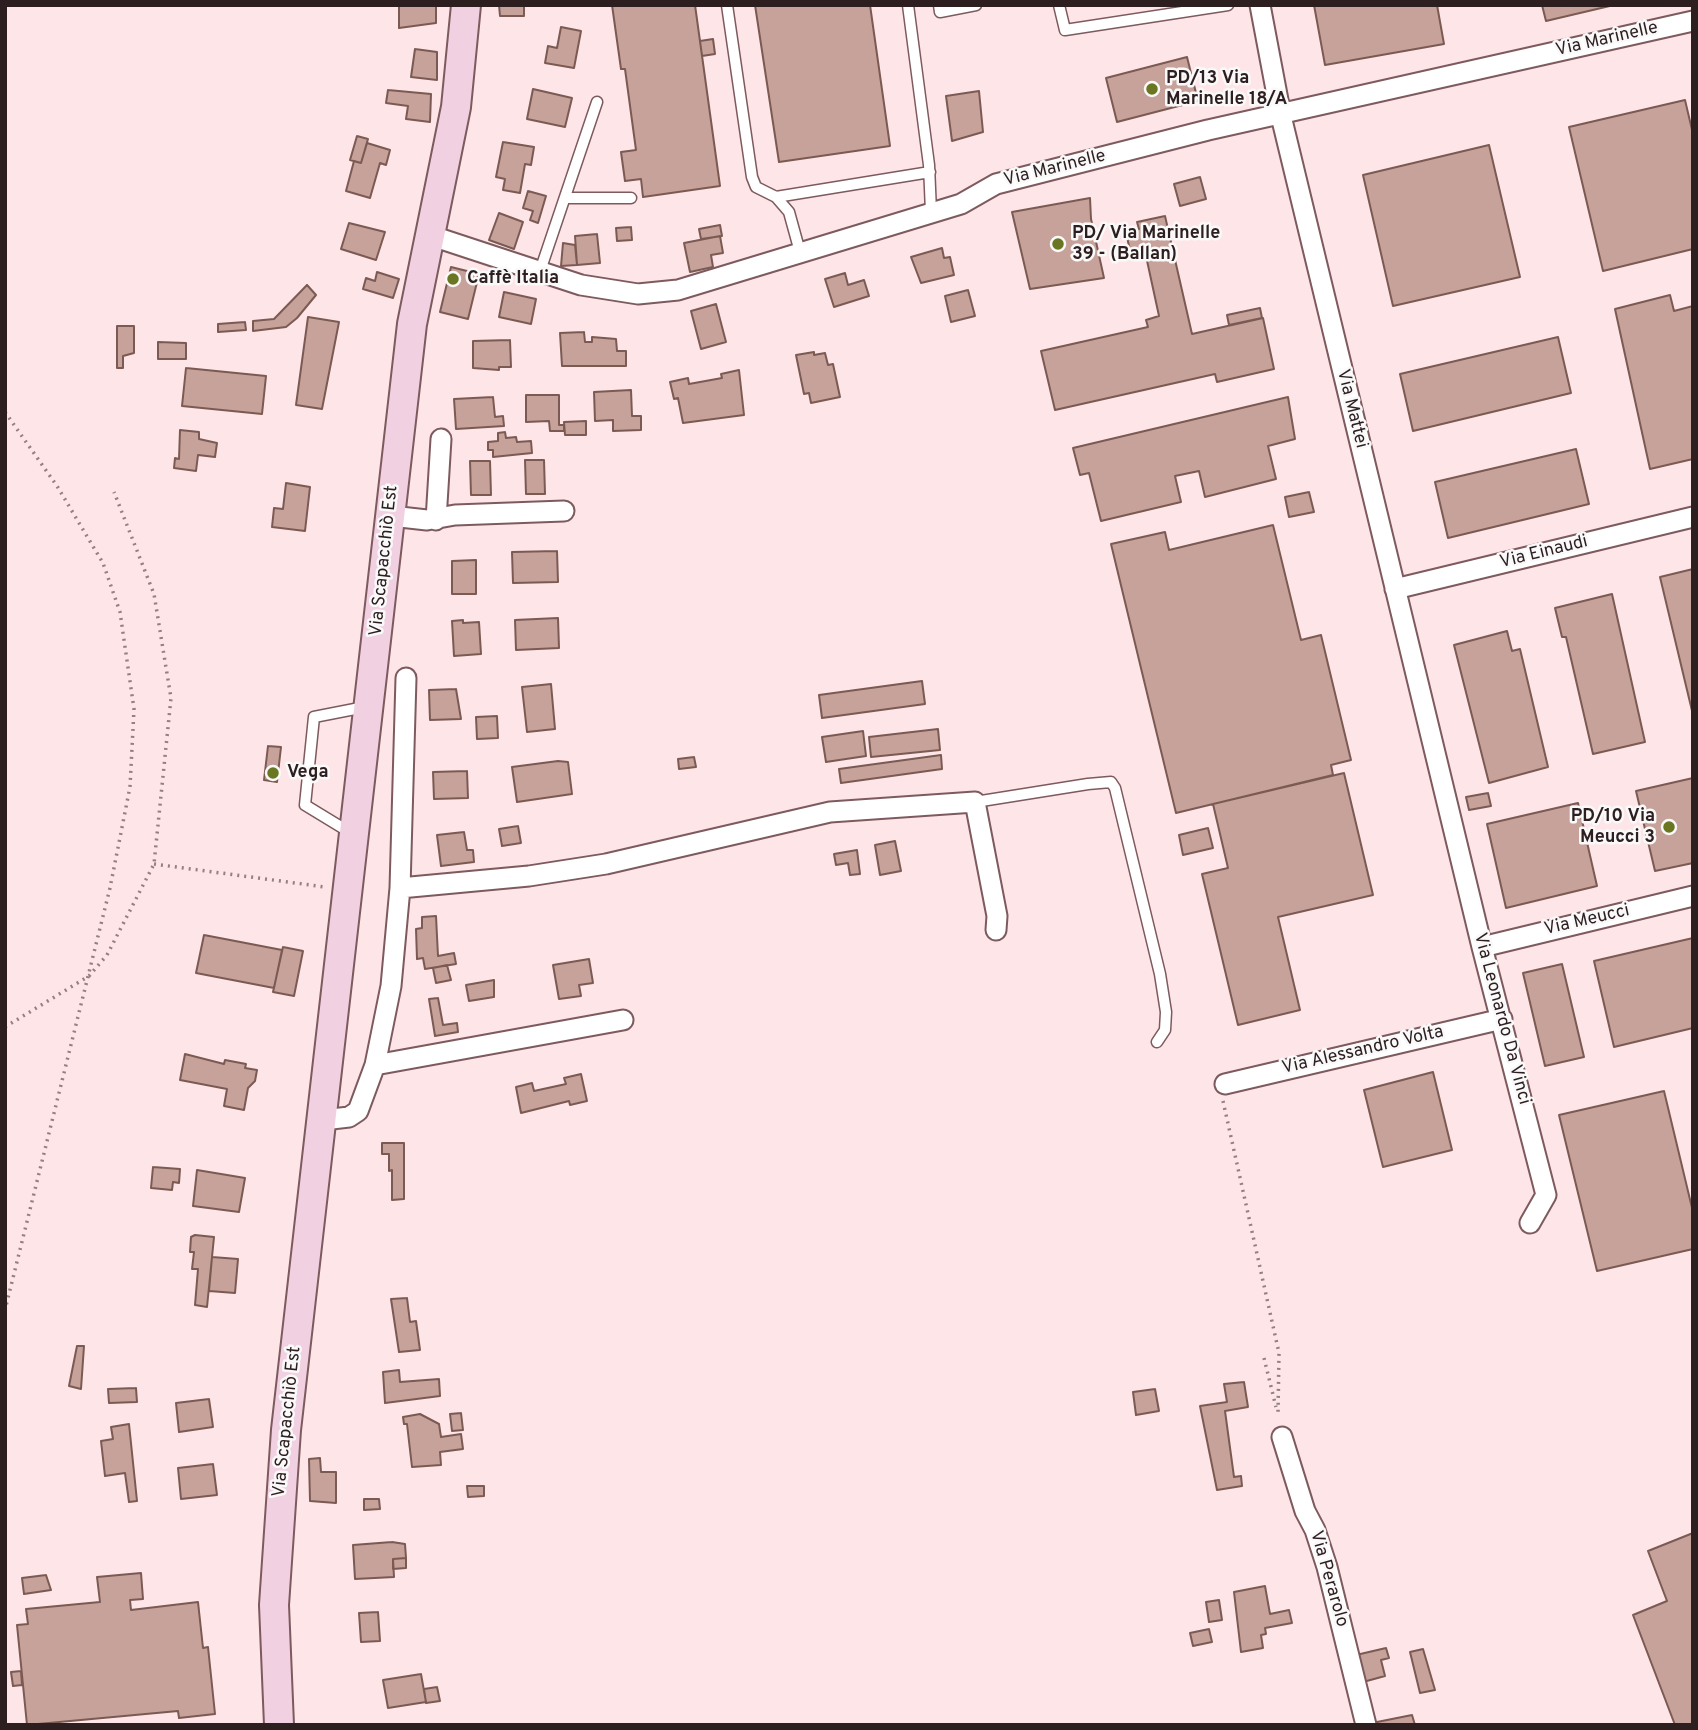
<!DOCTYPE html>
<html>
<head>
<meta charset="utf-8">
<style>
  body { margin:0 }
  #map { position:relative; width:1698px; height:1730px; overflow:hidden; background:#fee5e7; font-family:Overpass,sans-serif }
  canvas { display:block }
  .frame { position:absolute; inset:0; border:7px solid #2d1e20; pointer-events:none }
</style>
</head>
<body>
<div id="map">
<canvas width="1698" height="1730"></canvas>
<div class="frame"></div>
</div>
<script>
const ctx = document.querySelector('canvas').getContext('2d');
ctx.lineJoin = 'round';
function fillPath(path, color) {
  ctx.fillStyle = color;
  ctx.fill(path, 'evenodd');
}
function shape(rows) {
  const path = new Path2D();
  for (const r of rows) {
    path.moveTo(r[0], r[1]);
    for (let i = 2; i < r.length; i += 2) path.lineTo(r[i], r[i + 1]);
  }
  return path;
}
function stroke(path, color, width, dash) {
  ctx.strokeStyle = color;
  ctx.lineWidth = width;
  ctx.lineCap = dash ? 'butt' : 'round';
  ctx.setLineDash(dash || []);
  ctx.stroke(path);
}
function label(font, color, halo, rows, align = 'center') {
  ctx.font = font + ' Overpass,sans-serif';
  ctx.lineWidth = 5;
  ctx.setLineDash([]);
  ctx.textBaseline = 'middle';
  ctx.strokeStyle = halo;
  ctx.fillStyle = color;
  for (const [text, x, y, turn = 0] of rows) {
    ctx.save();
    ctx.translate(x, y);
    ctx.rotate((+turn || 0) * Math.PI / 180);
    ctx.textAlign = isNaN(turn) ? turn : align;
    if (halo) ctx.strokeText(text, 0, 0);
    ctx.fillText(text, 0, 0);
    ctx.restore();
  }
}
const building = shape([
  [399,5,436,5,436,23,399,28,399,5],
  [499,5,524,5,524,16,500,16,499,5],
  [612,5,695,5,720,186,643,197,641,179,625,181,621,152,636,150,625,69,621,69,612,5],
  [755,5,870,5,890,146,779,162,755,5],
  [1314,5,1437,5,1444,44,1325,65,1314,5],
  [1542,5,1614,5,1546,21,1542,5],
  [561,27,581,31,574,68,545,63,548,46,557,48,561,27],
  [713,39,715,54,702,56,700,41,713,39],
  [415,49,437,52,437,80,411,77,415,49],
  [1187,57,1198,101,1117,122,1106,78,1187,57],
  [533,89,572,98,565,127,527,119,533,89],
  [388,90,431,94,430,122,406,119,408,106,386,103,388,90],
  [979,91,983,132,952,141,946,96,979,91],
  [1685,100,1693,134,1693,249,1603,271,1569,127,1685,100],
  [357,136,368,139,361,163,350,160,357,136],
  [503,142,534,147,531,165,525,164,520,193,503,190,505,179,496,177,503,142],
  [367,143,390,150,386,165,380,163,370,198,346,191,354,161,361,163,367,143],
  [1489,145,1520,277,1393,306,1363,175,1489,145],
  [1200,177,1206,199,1180,206,1174,184,1200,177],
  [528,191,546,196,538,223,530,220,533,211,523,208,528,191],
  [1090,198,1091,219,1104,278,1030,289,1012,212,1090,198],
  [499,213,523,222,514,249,489,240,499,213],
  [1165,216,1192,334,1263,318,1274,369,1217,382,1215,374,1055,410,1041,351,1148,327,1146,320,1159,316,1146,256,1132,259,1126,233,1139,229,1137,222,1165,216],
  [349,223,385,232,376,260,341,249,349,223],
  [720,225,722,236,701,239,699,229,720,225],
  [631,227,632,240,617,241,616,228,631,227],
  [597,234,600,263,577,265,575,236,597,234],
  [720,236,723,253,711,255,713,267,690,272,684,243,720,236],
  [563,243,575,245,577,265,561,266,563,243],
  [942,248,944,258,950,257,954,275,921,283,911,257,942,248],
  [451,267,479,274,468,319,440,312,451,267],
  [377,272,399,279,393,298,363,289,366,278,375,281,377,272],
  [845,273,848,285,864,280,869,296,834,307,825,279,845,273],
  [307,285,316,295,297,318,286,327,253,331,253,321,274,319,307,285],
  [968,290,975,316,951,322,945,296,968,290],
  [504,292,536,299,531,324,499,317,504,292],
  [1670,295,1674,311,1693,306,1693,459,1650,469,1615,309,1670,295],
  [716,304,726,342,701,349,691,311,716,304],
  [1260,308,1262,318,1229,325,1227,315,1260,308],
  [308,317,339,322,322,409,296,405,308,317],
  [245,322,246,330,218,332,218,324,245,322],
  [117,326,134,326,134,353,123,356,123,368,117,368,117,326],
  [584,332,585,342,592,342,592,337,616,339,617,351,626,351,626,366,562,366,560,333,584,332],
  [1558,337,1571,393,1413,431,1400,374,1558,337],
  [510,340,511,367,499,367,499,370,473,368,473,341,510,340],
  [158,342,186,343,186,359,158,359,158,342],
  [814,352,814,355,825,353,828,365,833,364,840,397,811,403,809,393,804,394,796,355,814,352],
  [186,368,266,376,262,414,182,406,186,368],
  [739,370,744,415,683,423,678,398,674,399,670,382,688,378,689,384,722,378,721,374,739,370],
  [631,390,632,416,641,416,641,430,613,431,613,420,595,421,594,392,631,390],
  [526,395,559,395,559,425,564,425,564,431,550,431,549,421,526,422,526,395],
  [493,397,495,417,503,416,504,426,456,429,454,399,493,397],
  [1288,397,1295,439,1268,446,1276,479,1205,497,1199,471,1175,476,1181,502,1101,521,1089,473,1080,475,1073,448,1288,397],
  [586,421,586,435,565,435,564,422,586,421],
  [180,430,199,432,199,439,217,443,215,457,198,455,196,471,174,468,175,458,179,459,180,430],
  [505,432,506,438,516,437,517,442,531,441,532,453,493,457,493,450,488,450,488,442,498,441,498,433,505,432],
  [1576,449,1589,504,1448,538,1435,482,1576,449],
  [525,460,544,460,545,494,526,494,525,460],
  [470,461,490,461,491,495,471,495,470,461],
  [286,483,310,487,305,531,272,527,274,508,283,509,286,483],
  [1309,492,1314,512,1289,517,1285,497,1309,492],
  [1273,525,1301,640,1321,635,1351,760,1331,765,1333,775,1176,813,1111,544,1165,532,1169,550,1273,525],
  [557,551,558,582,513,583,512,552,557,551],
  [476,560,476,594,452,594,452,561,476,560],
  [1693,569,1693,715,1660,577,1693,569],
  [1612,594,1645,742,1593,754,1566,637,1562,637,1555,608,1612,594],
  [558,618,559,648,516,650,515,620,558,618],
  [463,620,463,623,479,622,481,654,454,656,452,621,463,620],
  [1507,631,1512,651,1520,649,1548,767,1489,783,1454,645,1507,631],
  [922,681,925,704,822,718,819,695,922,681],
  [551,684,555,729,527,732,522,687,551,684],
  [456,689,461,719,430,720,429,690,456,689],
  [497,716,498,738,477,739,476,717,497,716],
  [938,729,940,750,871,757,869,737,938,729],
  [863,731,866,756,826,762,822,737,863,731],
  [268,746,281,747,277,782,264,780,268,746],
  [941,755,942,769,841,783,839,769,941,755],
  [694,757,696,767,679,769,678,759,694,757],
  [558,761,568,762,572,794,517,802,512,767,558,761],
  [467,771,468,798,434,799,433,772,467,771],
  [1344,773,1373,895,1278,917,1300,1010,1238,1025,1202,874,1228,868,1213,804,1344,773],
  [1693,778,1693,863,1655,871,1636,791,1693,778],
  [1488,793,1491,806,1469,810,1466,797,1488,793],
  [1578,803,1597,886,1506,908,1487,824,1578,803],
  [518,826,521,843,502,846,499,829,518,826],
  [1208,828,1213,848,1183,855,1179,835,1208,828],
  [464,832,467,850,473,850,474,862,441,866,437,835,464,832],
  [895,841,901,871,880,875,875,845,895,841],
  [857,850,860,874,850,875,848,863,836,865,834,854,857,850],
  [436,916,438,956,454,953,456,964,425,969,423,958,417,959,416,929,422,928,422,917,436,916],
  [204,935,282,950,274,988,196,973,204,935],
  [1693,938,1693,1028,1614,1047,1594,961,1693,938],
  [283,947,303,951,294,996,273,992,283,947],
  [589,959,593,983,579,985,581,996,559,999,553,965,589,959],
  [1562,964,1584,1057,1545,1066,1523,973,1562,964],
  [447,965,451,980,436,983,433,968,447,965],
  [494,980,494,997,469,1001,466,985,494,980],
  [438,998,443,1025,457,1023,458,1032,435,1036,429,999,438,998],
  [185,1054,224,1064,225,1060,246,1064,245,1068,257,1070,255,1081,248,1088,244,1110,224,1106,227,1089,180,1080,185,1054],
  [1433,1072,1452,1150,1383,1167,1364,1090,1433,1072],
  [581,1074,587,1101,570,1105,569,1101,521,1113,516,1087,532,1083,534,1091,566,1084,564,1078,581,1074],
  [1664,1091,1693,1212,1693,1249,1597,1271,1559,1115,1664,1091],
  [382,1143,404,1143,404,1199,392,1200,392,1170,389,1171,389,1154,382,1154,382,1143],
  [153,1167,180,1169,179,1183,173,1182,172,1190,151,1188,153,1167],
  [197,1170,245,1178,239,1212,193,1206,197,1170],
  [195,1235,214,1237,207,1307,195,1305,198,1269,192,1269,194,1252,190,1252,191,1237,195,1235],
  [212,1257,238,1259,235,1293,209,1291,212,1257],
  [407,1298,410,1322,416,1321,420,1350,399,1352,391,1299,407,1298],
  [77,1346,84,1346,81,1389,69,1386,77,1346],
  [399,1370,400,1382,439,1379,440,1396,385,1403,383,1372,399,1370],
  [1244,1382,1248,1407,1225,1411,1234,1477,1241,1476,1242,1486,1217,1490,1200,1406,1227,1402,1224,1384,1244,1382],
  [136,1388,137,1402,109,1403,108,1389,136,1388],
  [1155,1389,1159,1411,1136,1415,1133,1392,1155,1389],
  [209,1399,213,1427,179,1432,176,1403,209,1399],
  [461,1413,463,1430,452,1431,450,1414,461,1413],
  [420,1414,439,1424,441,1437,461,1434,463,1449,440,1452,441,1465,412,1467,407,1424,404,1424,403,1417,420,1414],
  [129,1424,137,1501,129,1502,125,1473,105,1476,101,1441,113,1439,111,1427,129,1424],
  [320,1458,321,1472,336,1472,336,1503,310,1501,309,1459,320,1458],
  [213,1464,217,1495,181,1499,178,1468,213,1464],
  [467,1486,484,1486,484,1496,468,1497,467,1486],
  [364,1499,379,1499,380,1509,364,1510,364,1499],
  [1693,1533,1693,1725,1675,1725,1633,1615,1667,1601,1648,1551,1693,1533],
  [392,1542,405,1544,406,1558,393,1559,394,1577,355,1579,353,1545,392,1542],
  [406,1558,406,1568,393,1569,393,1559,406,1558],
  [141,1573,143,1599,130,1600,131,1610,198,1602,203,1648,208,1647,215,1714,179,1718,178,1711,27,1725,17,1625,28,1624,26,1609,100,1602,97,1577,141,1573],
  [46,1575,51,1590,24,1594,22,1578,46,1575],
  [1265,1586,1270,1614,1289,1610,1292,1623,1265,1628,1266,1634,1261,1635,1263,1648,1241,1652,1234,1592,1265,1586],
  [1219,1600,1222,1620,1209,1622,1206,1602,1219,1600],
  [378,1612,380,1641,361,1642,359,1613,378,1612],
  [1209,1629,1212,1642,1193,1646,1190,1633,1209,1629],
  [1386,1648,1389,1658,1381,1660,1385,1676,1363,1682,1356,1655,1386,1648],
  [1423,1649,1435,1690,1420,1693,1410,1652,1423,1649],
  [21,1671,22,1685,13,1686,11,1672,21,1671],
  [421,1674,426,1702,388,1708,383,1680,421,1674],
  [437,1687,440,1701,426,1703,424,1689,437,1687],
  [1412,1715,1415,1725,1377,1725,1377,1722,1412,1715]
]);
fillPath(building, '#c7a29a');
stroke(building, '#7b5a53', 2);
const service = shape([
  [727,5,752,177,756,187,776,197,789,212,800,252],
  [908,5,929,165,931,212],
  [939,5,940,12,976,5],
  [1059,5,1065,30,1228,5],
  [776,197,930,172],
  [565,198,631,198],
  [540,271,597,102],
  [975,802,1088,784,1111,782,1115,788,1160,974,1166,1012,1165,1030,1157,1042],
  [351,833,305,805,314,717,365,707]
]);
const minor = shape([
  [1260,5,1281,116,1482,947,1546,1195,1530,1223],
  [429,235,581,285,638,294,678,290,961,204,996,184,1208,130,1693,21],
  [391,516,427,520,455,515,564,511],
  [436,520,441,439],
  [1395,589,1693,517],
  [400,888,529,876,606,864,830,812,975,802,997,916,996,930],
  [1482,947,1693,896],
  [375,1065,623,1020],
  [1225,1084,1502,1019],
  [323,1120,349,1117,358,1111,375,1065,391,986,400,888,406,678],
  [1282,1437,1305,1511,1315,1530,1327,1567,1366,1725]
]);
const secondary = shape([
  [279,1725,274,1605,286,1430,412,324,456,107,466,5]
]);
stroke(service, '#7d5a5e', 13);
stroke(minor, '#7d5a5e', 23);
stroke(secondary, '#7d5a5e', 32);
stroke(shape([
  [5,412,57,486,103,563,120,612,134,709,130,787,110,888,5,1310],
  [154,864,325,887],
  [5,1027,89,976,107,955,154,864,171,698,154,594,114,492],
  [1223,1101,1279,1353,1278,1414],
  [1264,1358,1276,1407]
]), '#948082', 3.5, [2, 5]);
stroke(service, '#fff', 10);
stroke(minor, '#fff', 19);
stroke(secondary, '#f1d1e1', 28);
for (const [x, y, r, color] of [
  [1152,89,7,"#6a7622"],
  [1058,244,7,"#6a7622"],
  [453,279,7,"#6a7622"],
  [273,773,7,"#6a7622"],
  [1669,827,7,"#6a7622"]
]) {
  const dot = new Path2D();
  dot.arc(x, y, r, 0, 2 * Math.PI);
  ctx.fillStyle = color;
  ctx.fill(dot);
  stroke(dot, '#f9f9f9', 2.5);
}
label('18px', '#2d1e20', '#f9f9f9', [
  ["Via Marinelle",1607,40,-13],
  ["Via Marinelle",1055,169,-14],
  ["Via Mattei",1351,409,76],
  ["Via Einaudi",1544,553,-14],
  ["Via Scapacchiò Est",385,561,-84],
  ["Via Meucci",1587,921,-13],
  ["Via Leonardo Da Vinci",1501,1019,75],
  ["Via Alessandro Volta",1363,1051,-13],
  ["Via Scapacchiò Est",288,1422,-84],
  ["Via Perarolo",1328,1579,74]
]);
label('bold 18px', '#2d1e20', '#f9f9f9', [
  ["PD/13 Via",1166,79],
  ["Marinelle 18/A",1166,100],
  ["PD/ Via Marinelle",1072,234],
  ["39 - (Ballan)",1072,255],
  ["Caffè Italia",467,279],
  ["Vega",287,773],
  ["PD/10 Via",1655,817,"right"],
  ["Meucci 3",1655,838,"right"]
], 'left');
</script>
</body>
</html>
